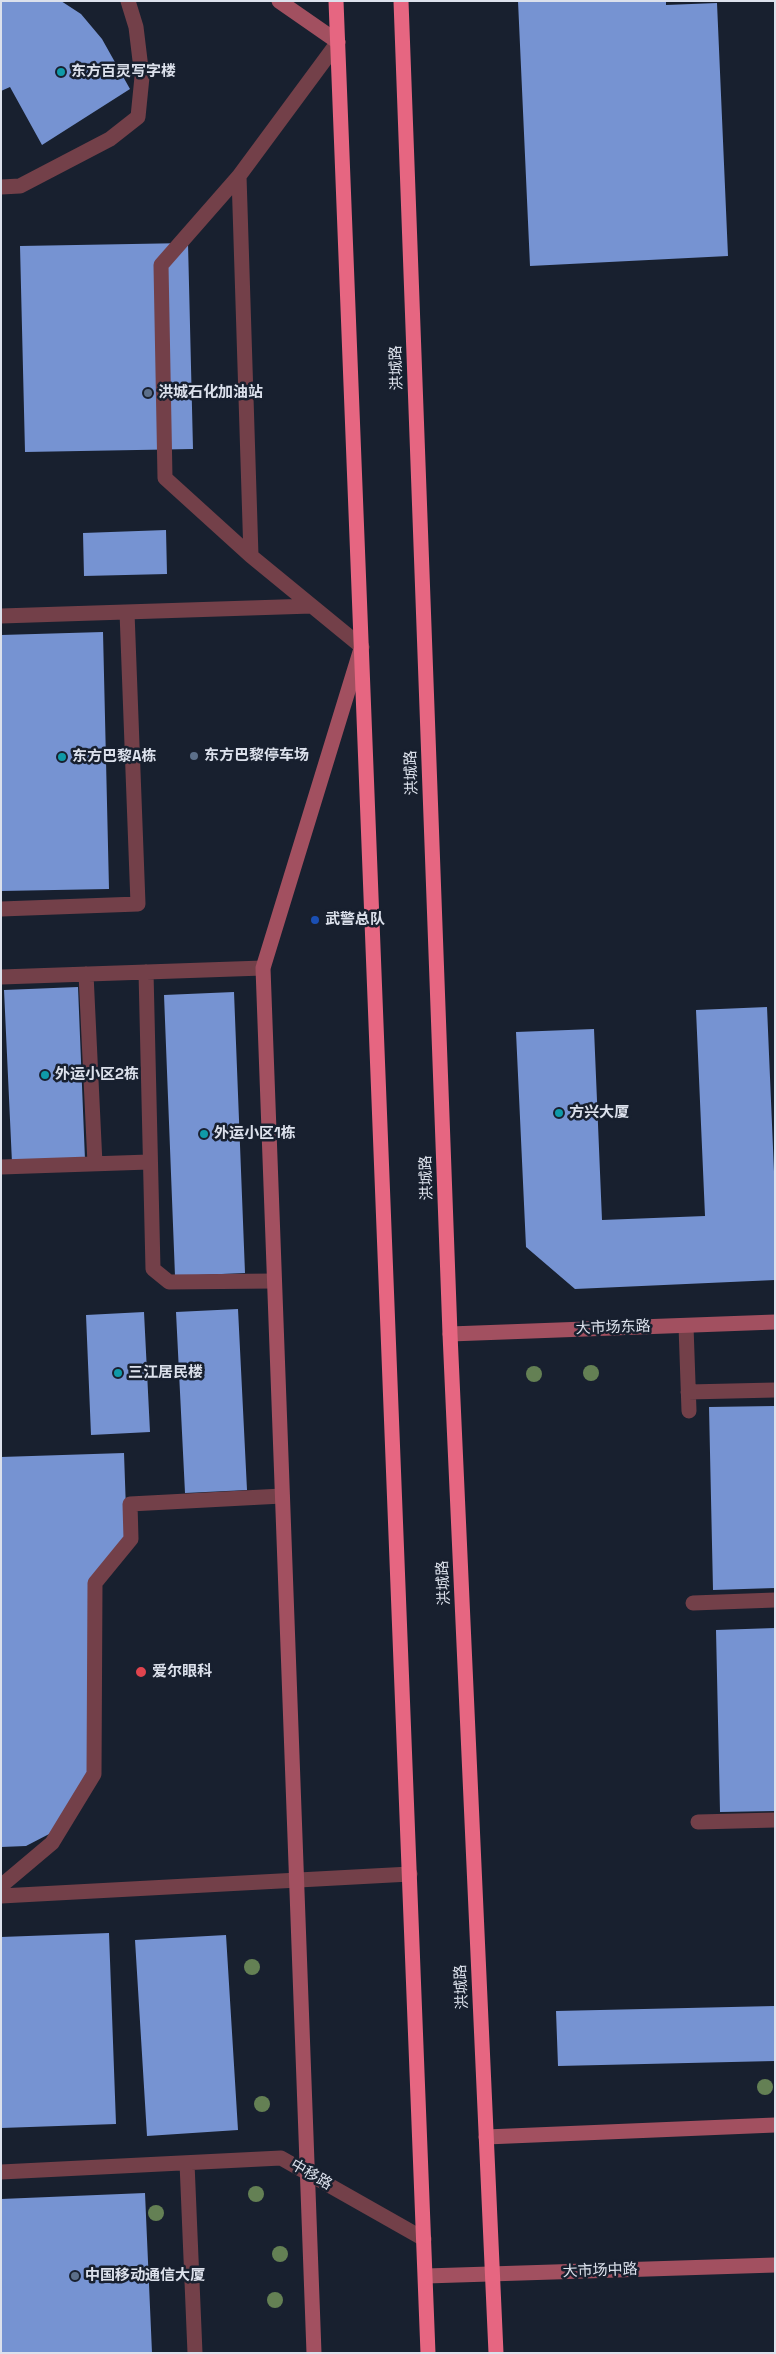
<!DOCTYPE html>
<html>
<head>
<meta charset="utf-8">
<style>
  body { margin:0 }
  #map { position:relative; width:776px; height:2354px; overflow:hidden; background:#18202f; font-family:"Space Grotesk",sans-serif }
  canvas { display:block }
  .frame { position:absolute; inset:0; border:2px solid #dce1ec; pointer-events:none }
</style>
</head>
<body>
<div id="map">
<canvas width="776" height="2354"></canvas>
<div class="frame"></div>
</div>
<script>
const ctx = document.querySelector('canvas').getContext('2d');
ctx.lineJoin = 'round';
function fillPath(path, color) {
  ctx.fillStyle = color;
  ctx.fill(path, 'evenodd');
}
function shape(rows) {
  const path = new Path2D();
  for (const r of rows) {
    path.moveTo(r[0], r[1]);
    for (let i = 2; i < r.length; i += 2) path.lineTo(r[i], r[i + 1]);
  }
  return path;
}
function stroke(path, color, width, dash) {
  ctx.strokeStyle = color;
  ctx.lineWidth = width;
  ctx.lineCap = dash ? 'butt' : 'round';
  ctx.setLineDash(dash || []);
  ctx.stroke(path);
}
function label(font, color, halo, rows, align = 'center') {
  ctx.font = font + ' "Space Grotesk","Noto Sans SC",sans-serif';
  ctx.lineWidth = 5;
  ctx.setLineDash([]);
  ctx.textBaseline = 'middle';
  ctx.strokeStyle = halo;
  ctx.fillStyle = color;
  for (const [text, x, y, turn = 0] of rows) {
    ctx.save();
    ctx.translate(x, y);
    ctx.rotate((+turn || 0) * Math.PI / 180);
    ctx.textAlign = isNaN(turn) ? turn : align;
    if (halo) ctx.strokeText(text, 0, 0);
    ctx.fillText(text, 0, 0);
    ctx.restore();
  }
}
fillPath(shape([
  [1,1,61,1,81,14,102,39,130,89,42,145,10,87,1,91],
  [518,1,666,1,666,5,717,3,728,256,530,266],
  [188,243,193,449,25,452,20,246],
  [166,530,167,574,84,576,83,533],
  [103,632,109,889,1,891,1,635],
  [78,987,85,1160,12,1163,4,990],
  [234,992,245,1273,175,1276,164,995],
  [767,1007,775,1195,775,1280,575,1289,526,1247,516,1032,594,1029,602,1220,705,1216,696,1010],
  [238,1309,247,1490,185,1493,176,1312],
  [144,1312,150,1432,91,1435,86,1315],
  [775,1406,775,1588,713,1590,709,1407],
  [124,1453,127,1539,92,1581,87,1778,53,1832,26,1846,1,1847,1,1457],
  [775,1628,775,1811,720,1812,716,1630],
  [109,1933,116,2124,1,2128,1,1937],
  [226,1935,238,2130,147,2136,135,1940],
  [775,2006,775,2061,558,2066,556,2011],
  [145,2193,152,2353,1,2353,1,2199]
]), '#7693d2');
stroke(shape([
  [338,42,239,176,251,556,362,647],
  [239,176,161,265,165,478,251,556],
  [1,187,20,186,110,139,138,117,142,77,136,27,128,1],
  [1,616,312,606],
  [1,909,138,904,127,612],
  [146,972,153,1269,169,1282,274,1281],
  [86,974,95,1164],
  [1,977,263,968],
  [1,1167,149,1162],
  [686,1326,689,1411],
  [688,1392,775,1390],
  [693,1603,775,1600],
  [698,1822,775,1820],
  [1,1886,52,1843,94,1774,95,1583,131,1539,130,1504,282,1496]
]), '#734049', 15);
stroke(shape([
  [1,1896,410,1874],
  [187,2163,195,2353],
  [1,2172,281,2158,424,2239]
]), '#734049', 15);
stroke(shape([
  [279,1,338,42],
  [450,1334,775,1322],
  [486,2137,775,2125],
  [426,2276,775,2265],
  [314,2353,263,968,360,652]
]), '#a25060', 15);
stroke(shape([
  [336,1,428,2353],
  [401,1,450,1334,496,2353]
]), '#e66681', 15);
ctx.fillStyle = '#648054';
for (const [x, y] of [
  [591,1373],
  [534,1374],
  [252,1967],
  [765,2087],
  [262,2104],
  [256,2194],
  [156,2213],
  [280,2254],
  [275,2300]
]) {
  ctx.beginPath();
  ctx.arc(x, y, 8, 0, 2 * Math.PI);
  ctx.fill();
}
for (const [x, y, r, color] of [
  [61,72,5,"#0f9aa8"],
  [148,393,5,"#5c6f8a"],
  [194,756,5,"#5c6f8a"],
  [62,757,5,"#0f9aa8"],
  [315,920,5,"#1a4fb4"],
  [45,1075,5,"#0f9aa8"],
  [559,1113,5,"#0f9aa8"],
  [204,1134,5,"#0f9aa8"],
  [118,1373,5,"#0f9aa8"],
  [141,1672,6,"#e0444e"],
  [75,2276,5,"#5c6f8a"]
]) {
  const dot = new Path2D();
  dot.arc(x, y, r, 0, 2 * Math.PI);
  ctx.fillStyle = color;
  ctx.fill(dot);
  stroke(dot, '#18202f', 2);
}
label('bold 15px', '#dce1ec', '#18202f', [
  ["东方百灵写字楼",71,72],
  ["洪城石化加油站",158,393],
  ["东方巴黎停车场",204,756],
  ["东方巴黎A栋",72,757],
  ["武警总队",325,920],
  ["外运小区2栋",55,1075],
  ["方兴大厦",569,1113],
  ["外运小区1栋",214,1134],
  ["三江居民楼",128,1373],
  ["爱尔眼科",152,1672],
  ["中国移动通信大厦",85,2276]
], 'left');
label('15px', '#dce1ec', '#18202f', [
  ["洪城路",397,368,-92],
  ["洪城路",412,773,-92],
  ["洪城路",427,1178,-92],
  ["大市场东路",613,1328,-2],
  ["洪城路",444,1583,-93],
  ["洪城路",462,1987,-93],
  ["中移路",311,2175,30],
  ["大市场中路",600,2271,-2]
]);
</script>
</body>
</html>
